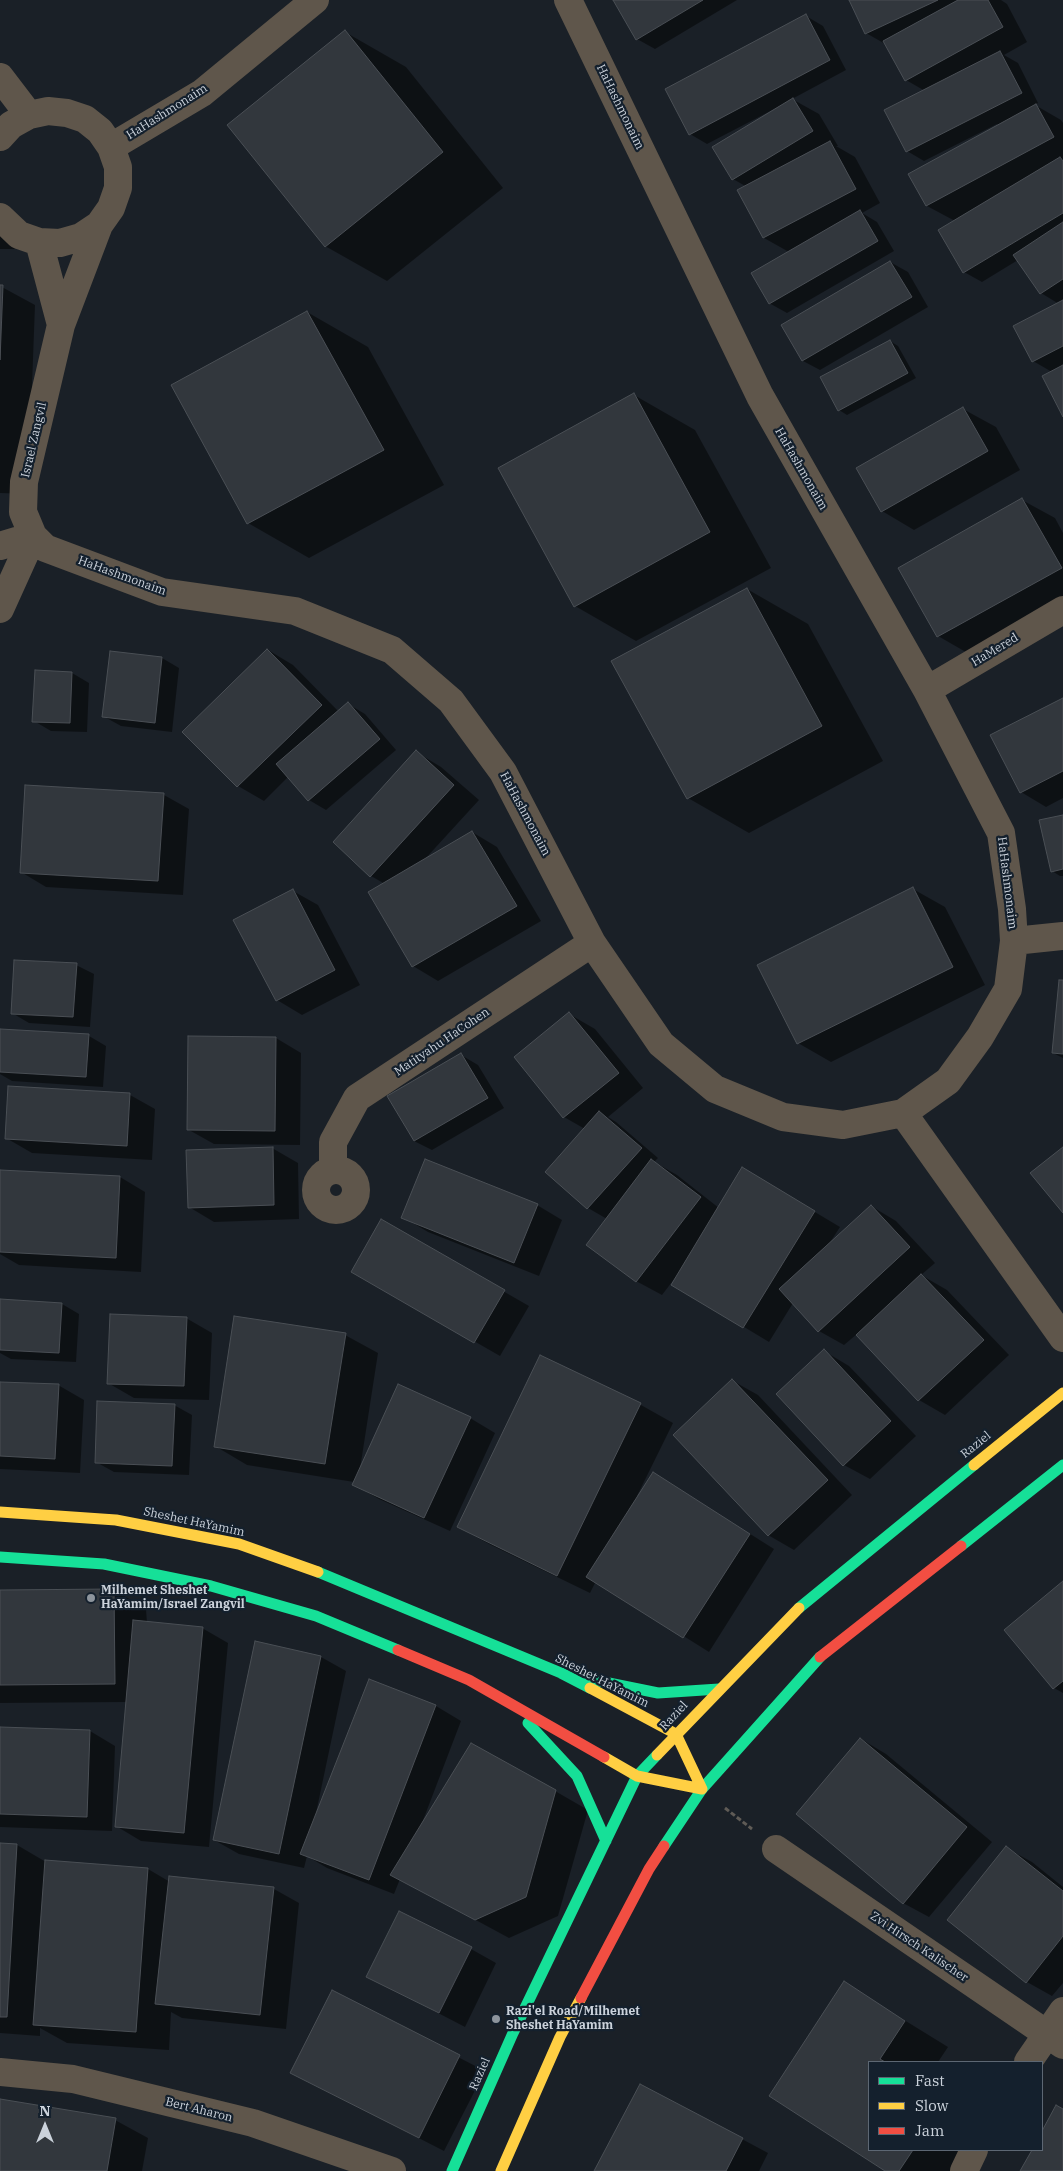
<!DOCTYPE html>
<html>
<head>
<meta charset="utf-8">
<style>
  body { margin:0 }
  #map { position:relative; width:1063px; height:2171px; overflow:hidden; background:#1a2027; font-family:"IBM Plex Serif",serif }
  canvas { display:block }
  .legend { position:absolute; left:868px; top:2061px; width:175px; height:90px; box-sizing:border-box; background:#14202d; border:1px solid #5d6773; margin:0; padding:6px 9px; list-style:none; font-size:15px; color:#cbd2db }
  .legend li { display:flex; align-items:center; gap:10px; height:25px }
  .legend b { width:25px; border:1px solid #5d6773 }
  .north { position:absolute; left:20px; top:2101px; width:50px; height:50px; -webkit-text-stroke:4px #14202d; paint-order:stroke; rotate:0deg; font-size:14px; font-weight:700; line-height:20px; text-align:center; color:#cbd2db }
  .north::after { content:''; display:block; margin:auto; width:18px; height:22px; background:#cbd2db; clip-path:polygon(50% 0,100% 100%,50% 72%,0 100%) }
</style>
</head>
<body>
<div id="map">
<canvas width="1063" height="2171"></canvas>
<ul class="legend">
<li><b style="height:6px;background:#16e098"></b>Fast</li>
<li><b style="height:6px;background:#ffcf43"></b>Slow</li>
<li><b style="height:6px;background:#f24e42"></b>Jam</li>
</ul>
<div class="north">N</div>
</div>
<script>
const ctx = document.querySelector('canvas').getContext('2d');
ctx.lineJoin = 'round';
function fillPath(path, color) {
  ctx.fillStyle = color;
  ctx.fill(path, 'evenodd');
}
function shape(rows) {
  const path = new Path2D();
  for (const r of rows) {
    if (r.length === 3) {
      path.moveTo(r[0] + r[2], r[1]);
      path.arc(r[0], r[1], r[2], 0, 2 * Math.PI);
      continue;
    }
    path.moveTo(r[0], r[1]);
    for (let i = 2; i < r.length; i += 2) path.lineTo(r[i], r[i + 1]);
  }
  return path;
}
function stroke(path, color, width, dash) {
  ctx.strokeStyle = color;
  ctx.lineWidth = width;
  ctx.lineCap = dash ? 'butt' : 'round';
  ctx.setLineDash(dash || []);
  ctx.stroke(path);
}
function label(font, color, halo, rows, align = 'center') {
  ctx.font = font + ' "IBM Plex Serif",serif';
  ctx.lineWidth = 4.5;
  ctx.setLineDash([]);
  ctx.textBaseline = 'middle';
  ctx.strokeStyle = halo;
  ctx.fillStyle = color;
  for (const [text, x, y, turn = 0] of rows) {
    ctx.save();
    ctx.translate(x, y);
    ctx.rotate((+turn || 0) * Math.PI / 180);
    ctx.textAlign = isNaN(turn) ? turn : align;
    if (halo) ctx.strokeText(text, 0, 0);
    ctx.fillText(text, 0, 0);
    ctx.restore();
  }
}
fillPath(shape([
  [614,0,737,0,655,49,637,39],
  [850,0,1001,0,1007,4,1027,42,1004,55,1018,63,1038,103,1035,105,1061,120,1063,123,1063,414,1052,372,1033,361,1059,304,1041,293,1018,260,982,282,964,272,955,221,927,206,910,174,998,126,997,124,924,161,907,151,925,91,906,80,887,45,866,33],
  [806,16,823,26,846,70,792,99,819,114,838,146,836,146,855,157,880,203,862,213,877,222,894,251,787,313,769,303,789,252,764,238,747,187,733,179,781,107,780,106,707,144,690,134],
  [345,32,406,67,503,188,387,281,325,246],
  [0,219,15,249,0,249],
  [890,262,908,272,928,307,820,370,803,361,783,325],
  [0,286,35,305,28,494,0,493],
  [307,312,368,347,444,485,309,558,248,523],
  [890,341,898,346,916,378,847,415,839,410],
  [634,395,695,430,771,568,636,641,575,606],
  [963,409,996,427,1020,470,914,530,882,511],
  [1022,500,1055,518,1063,533,1063,604,971,655,938,636],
  [747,589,808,624,883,761,749,833,688,798],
  [268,650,293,665,339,712,348,704,365,714,396,750,326,810,309,800,289,776,264,801,238,786,184,732],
  [111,652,162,658,179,668,172,732,121,726,103,716],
  [72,673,89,683,87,732,51,731,34,721],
  [1063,700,1063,798,1046,807,1021,792],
  [416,752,441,767,479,800,425,859,472,832,497,847,541,921,438,981,413,966,385,884,371,876],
  [164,795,189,809,183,895,46,887,21,872],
  [1063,816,1063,876,1060,876,1052,871],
  [913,889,945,907,985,985,831,1062,798,1043],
  [293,891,318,905,360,985,302,1015,277,1000],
  [76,965,94,974,90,1027,29,1023,12,1013],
  [1063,981,1063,1058,1053,1053],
  [569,1014,595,1029,643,1088,608,1117,616,1122,658,1158,654,1162,677,1175,719,1208,768,1184,840,1227,829,1244,871,1206,896,1221,935,1263,921,1275,947,1290,1009,1355,945,1415,919,1400,857,1334,844,1345,819,1331,793,1303,769,1342,673,1284,676,1279,675,1278,662,1295,636,1281,607,1219,588,1208,585,1129,564,1117],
  [0,1030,89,1036,106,1046,103,1087,12,1081,0,1074],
  [276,1038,301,1053,300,1145,214,1144,189,1130],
  [461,1055,478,1065,504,1108,432,1150,414,1141],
  [130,1095,155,1109,152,1160,32,1153,6,1138],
  [272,1148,298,1163,299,1219,214,1222,189,1207],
  [0,1171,120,1177,145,1192,141,1272,19,1265,0,1254],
  [537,1205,562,1220,539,1276,428,1232,403,1217],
  [381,1221,529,1306,500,1356,352,1271],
  [0,1300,62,1304,79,1314,76,1362,11,1359,0,1353],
  [186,1318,212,1333,209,1400,134,1398,108,1383],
  [345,1335,378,1353,360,1469,470,1418,495,1433,450,1531,379,1499,353,1484,354,1482,247,1465,215,1446],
  [824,1351,849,1366,916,1436,870,1479,844,1465,777,1394],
  [541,1357,641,1405,673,1423,637,1496,679,1489,774,1549,709,1652,596,1581,590,1593,491,1545,458,1527],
  [733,1381,758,1395,852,1495,794,1550,768,1535],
  [0,1383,58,1385,84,1400,80,1473,0,1469],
  [174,1405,192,1415,189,1475,114,1472,96,1462],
  [1063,1583,1063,1693,1054,1688],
  [114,1590,146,1609,147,1623,202,1628,228,1643,209,1847,141,1841,116,1826,127,1702,0,1703,0,1591],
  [321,1657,346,1671,316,1813,369,1680,436,1706,461,1721,422,1823,555,1791,588,1810,558,1916,509,1938,400,1879,394,1894,327,1868,307,1856,304,1868,239,1854,214,1840],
  [0,1728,90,1731,115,1746,112,1831,0,1827],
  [861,1739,886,1754,992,1842,929,1917,903,1903],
  [0,1844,17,1845,46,1862,148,1869,170,1882,274,1889,299,1903,286,2029,182,2018,171,2012,169,2050,67,2043,40,2028,40,2036,0,2033],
  [1006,1848,1032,1862,1063,1887,1063,1983,1052,1996,1027,1982],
  [471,1949,496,1963,465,2027,367,1976],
  [844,1983,948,2047,938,2062,869,2062,869,2150,973,2150,959,2171,887,2171,771,2095],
  [332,1992,485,2071,444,2151,292,2073],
  [641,2085,768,2153,759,2171,595,2171],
  [0,2100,115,2120,148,2138,142,2171,0,2171]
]), '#0007');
const building = shape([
  [613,0,703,0,636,40,613,0],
  [849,0,938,0,865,34,849,0],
  [958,0,988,0,1003,27,905,81,883,41,958,0],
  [806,14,830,60,689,135,665,89,806,14],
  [345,30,443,152,325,247,227,125,345,30],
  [1000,51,1022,93,906,152,884,110,1000,51],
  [793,98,813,131,732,180,712,147,793,98],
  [1036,104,1054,137,926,206,908,174,1036,104],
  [830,141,856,189,763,238,737,190,830,141],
  [1060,157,1063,161,1063,213,963,273,938,230,1060,157],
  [860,210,878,241,769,304,751,273,860,210],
  [1063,222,1063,279,1040,294,1013,255,1063,222],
  [890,261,912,297,802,361,781,325,890,261],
  [0,285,3,285,0,360,0,285],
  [1063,300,1063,346,1032,362,1013,326,1063,300],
  [307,311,384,450,247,524,171,385,307,311],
  [890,340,908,373,838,411,820,377,890,340],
  [1063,365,1063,417,1042,376,1063,365],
  [634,393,710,532,574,607,498,468,634,393],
  [963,407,988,451,881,512,856,468,963,407],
  [1022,498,1062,568,937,637,898,568,1022,498],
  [747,588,822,726,687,799,611,661,747,588],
  [267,649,322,705,237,787,182,732,267,649],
  [110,651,162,657,155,723,102,717,110,651],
  [35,670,72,672,70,723,32,722,35,670],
  [1063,698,1063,771,1020,793,990,735,1063,698],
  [348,702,380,739,308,801,276,764,348,702],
  [416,750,454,785,370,877,333,842,416,750],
  [25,785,164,793,158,881,20,873,25,785],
  [1063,815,1063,869,1051,872,1039,820,1063,815],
  [472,831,517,906,412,967,368,892,472,831],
  [913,887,953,967,797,1044,757,965,913,887],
  [293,889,335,970,276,1001,233,920,293,889],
  [14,960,77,963,73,1017,11,1014,14,960],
  [1059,980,1063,980,1063,1054,1052,1053,1059,980],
  [569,1012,619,1073,563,1118,514,1057,569,1012],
  [0,1029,89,1034,86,1077,0,1072,0,1029],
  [188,1036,276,1037,275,1131,187,1130,188,1036],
  [461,1053,488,1098,414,1141,387,1096,461,1053],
  [8,1086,130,1093,127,1146,5,1139,8,1086],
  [599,1111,642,1148,587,1209,545,1172,599,1111],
  [273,1147,274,1205,188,1208,186,1150,273,1147],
  [1063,1147,1063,1213,1030,1173,1063,1147],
  [425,1159,538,1204,514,1263,401,1218,425,1159],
  [651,1159,701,1197,636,1282,586,1245,651,1159],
  [742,1167,815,1211,743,1328,671,1285,742,1167],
  [0,1170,120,1176,116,1258,0,1252,0,1170],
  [871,1205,910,1247,818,1332,779,1289,871,1205],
  [381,1219,505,1290,474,1343,351,1272,381,1219],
  [921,1274,984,1340,918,1401,856,1335,921,1274],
  [0,1299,62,1303,59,1353,0,1350,0,1299],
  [110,1314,187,1317,184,1386,107,1384,110,1314],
  [234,1316,346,1333,325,1464,214,1447,234,1316],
  [824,1349,891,1421,843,1466,776,1394,824,1349],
  [540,1355,641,1403,557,1576,457,1527,540,1355],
  [732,1379,828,1480,768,1536,673,1435,732,1379],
  [0,1382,59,1384,55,1459,0,1456,0,1382],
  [398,1384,471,1417,424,1518,352,1485,398,1384],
  [97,1401,175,1404,172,1466,95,1463,97,1401],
  [653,1472,750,1534,683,1638,586,1577,653,1472],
  [1063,1581,1063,1681,1053,1689,1004,1630,1063,1581],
  [114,1589,115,1684,0,1685,0,1590,114,1589],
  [133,1620,203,1627,184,1833,115,1827,133,1620],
  [255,1641,321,1656,279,1854,213,1840,255,1641],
  [369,1679,436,1705,369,1880,300,1854,369,1679],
  [0,1727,90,1730,87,1817,0,1814,0,1727],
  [860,1738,967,1827,903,1904,796,1814,860,1738],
  [471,1743,556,1790,526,1897,475,1920,390,1875,471,1743],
  [0,1843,17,1844,7,2017,0,2017,0,1843],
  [1006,1846,1063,1891,1063,1936,1026,1983,947,1920,1006,1846],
  [45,1860,148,1868,136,2032,33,2025,45,1860],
  [169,1876,274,1887,260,2015,155,2004,169,1876],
  [399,1911,472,1947,439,2013,366,1977,399,1911],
  [844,1981,905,2021,880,2059,885,2062,869,2062,869,2150,913,2150,899,2171,885,2171,769,2096,844,1981],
  [332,1990,460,2055,419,2138,290,2073,332,1990],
  [640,2084,743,2138,726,2171,594,2171,640,2084],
  [0,2099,116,2118,107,2171,0,2171,0,2099],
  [1056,2105,1063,2109,1063,2171,1020,2171,1032,2150,1042,2150,1042,2131,1056,2105]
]);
fillPath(building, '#32373d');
stroke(building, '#4a4f55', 1);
stroke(shape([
  [725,1808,752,1829]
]), '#5f5b56', 3, [5, 2.5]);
stroke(shape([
  [0,77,29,115],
  [0,137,11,125,29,115,48,111,67,113,85,119,100,131,111,147,118,167,118,188,111,208,99,225,81,237,60,243,39,242,19,235,0,217],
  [111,147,202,93,315,0],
  [39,242,61,325,99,225],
  [61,325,24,482,23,512,33,536,45,548,162,592,295,611,392,650,451,701,503,772,592,943,661,1044,715,1089,783,1117,843,1125,903,1113,948,1081,980,1037,1008,989,1014,941,1012,909,1001,833,927,690,760,396,568,0],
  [0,546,33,536],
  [0,609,33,536],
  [927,690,1063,610],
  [1014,941,1063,936],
  [903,1113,1063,1338],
  [336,1190,20],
  [333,1170,333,1142,357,1098,592,943],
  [776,1849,1063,2045],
  [1028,2062,1063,2011],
  [0,2072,73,2079,253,2123,392,2171],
  [964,2171,974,2150]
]), '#5f564b', 28);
stroke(shape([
  [961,1546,1063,1465],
  [0,1557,104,1564,211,1586,316,1616,398,1650],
  [318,1572,561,1673,590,1688],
  [799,1608,974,1465],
  [589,1679,658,1693,719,1689],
  [528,1723,577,1776,606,1841],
  [664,1846,702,1789,820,1657],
  [452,2171,513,2033,637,1776,657,1755]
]), '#16e098', 11);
stroke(shape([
  [974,1465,1063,1393],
  [0,1512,116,1520,239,1544,318,1572],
  [590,1688,676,1734,702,1789],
  [657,1755,799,1608],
  [604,1757,637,1776,702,1789],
  [501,2171,560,2037,581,1998]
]), '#ffcf43', 11);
stroke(shape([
  [398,1650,469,1680,604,1757],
  [820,1657,961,1546],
  [581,1998,649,1869,664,1846]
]), '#f24e42', 11);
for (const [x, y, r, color] of [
  [91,1598,5,"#8d949c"],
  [496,2019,5,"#8d949c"]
]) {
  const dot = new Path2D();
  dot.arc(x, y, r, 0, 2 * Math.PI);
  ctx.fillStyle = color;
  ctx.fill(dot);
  stroke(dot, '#14202d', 2);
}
label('12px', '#cbd2db', '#14202d', [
  ["HaHashmonaim",620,107,64],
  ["HaHashmonaim",167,112,-32],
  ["Israel Zangvil",34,440,-77],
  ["HaHashmonaim",801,469,60],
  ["HaHashmonaim",122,576,20],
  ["HaMered",995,650,-31],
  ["HaHashmonaim",525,814,62],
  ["HaHashmonaim",1007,883,83],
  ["Matityahu HaCohen",442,1042,-34],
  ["Raziel",976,1445,-39],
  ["Sheshet HaYamim",194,1522,12],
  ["Sheshet HaYamim",602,1681,27],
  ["Raziel",674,1716,-47],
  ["Zvi Hirsch Kalischer",919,1947,34],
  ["Raziel",480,2074,-66],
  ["Bert Aharon",199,2110,14]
]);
label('bold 12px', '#cbd2db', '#14202d', [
  ["Milhemet Sheshet",101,1591],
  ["HaYamim/Israel Zangvil",101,1605],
  ["Razi'el Road/Milhemet",506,2012],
  ["Sheshet HaYamim",506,2026]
], 'left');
</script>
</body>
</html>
